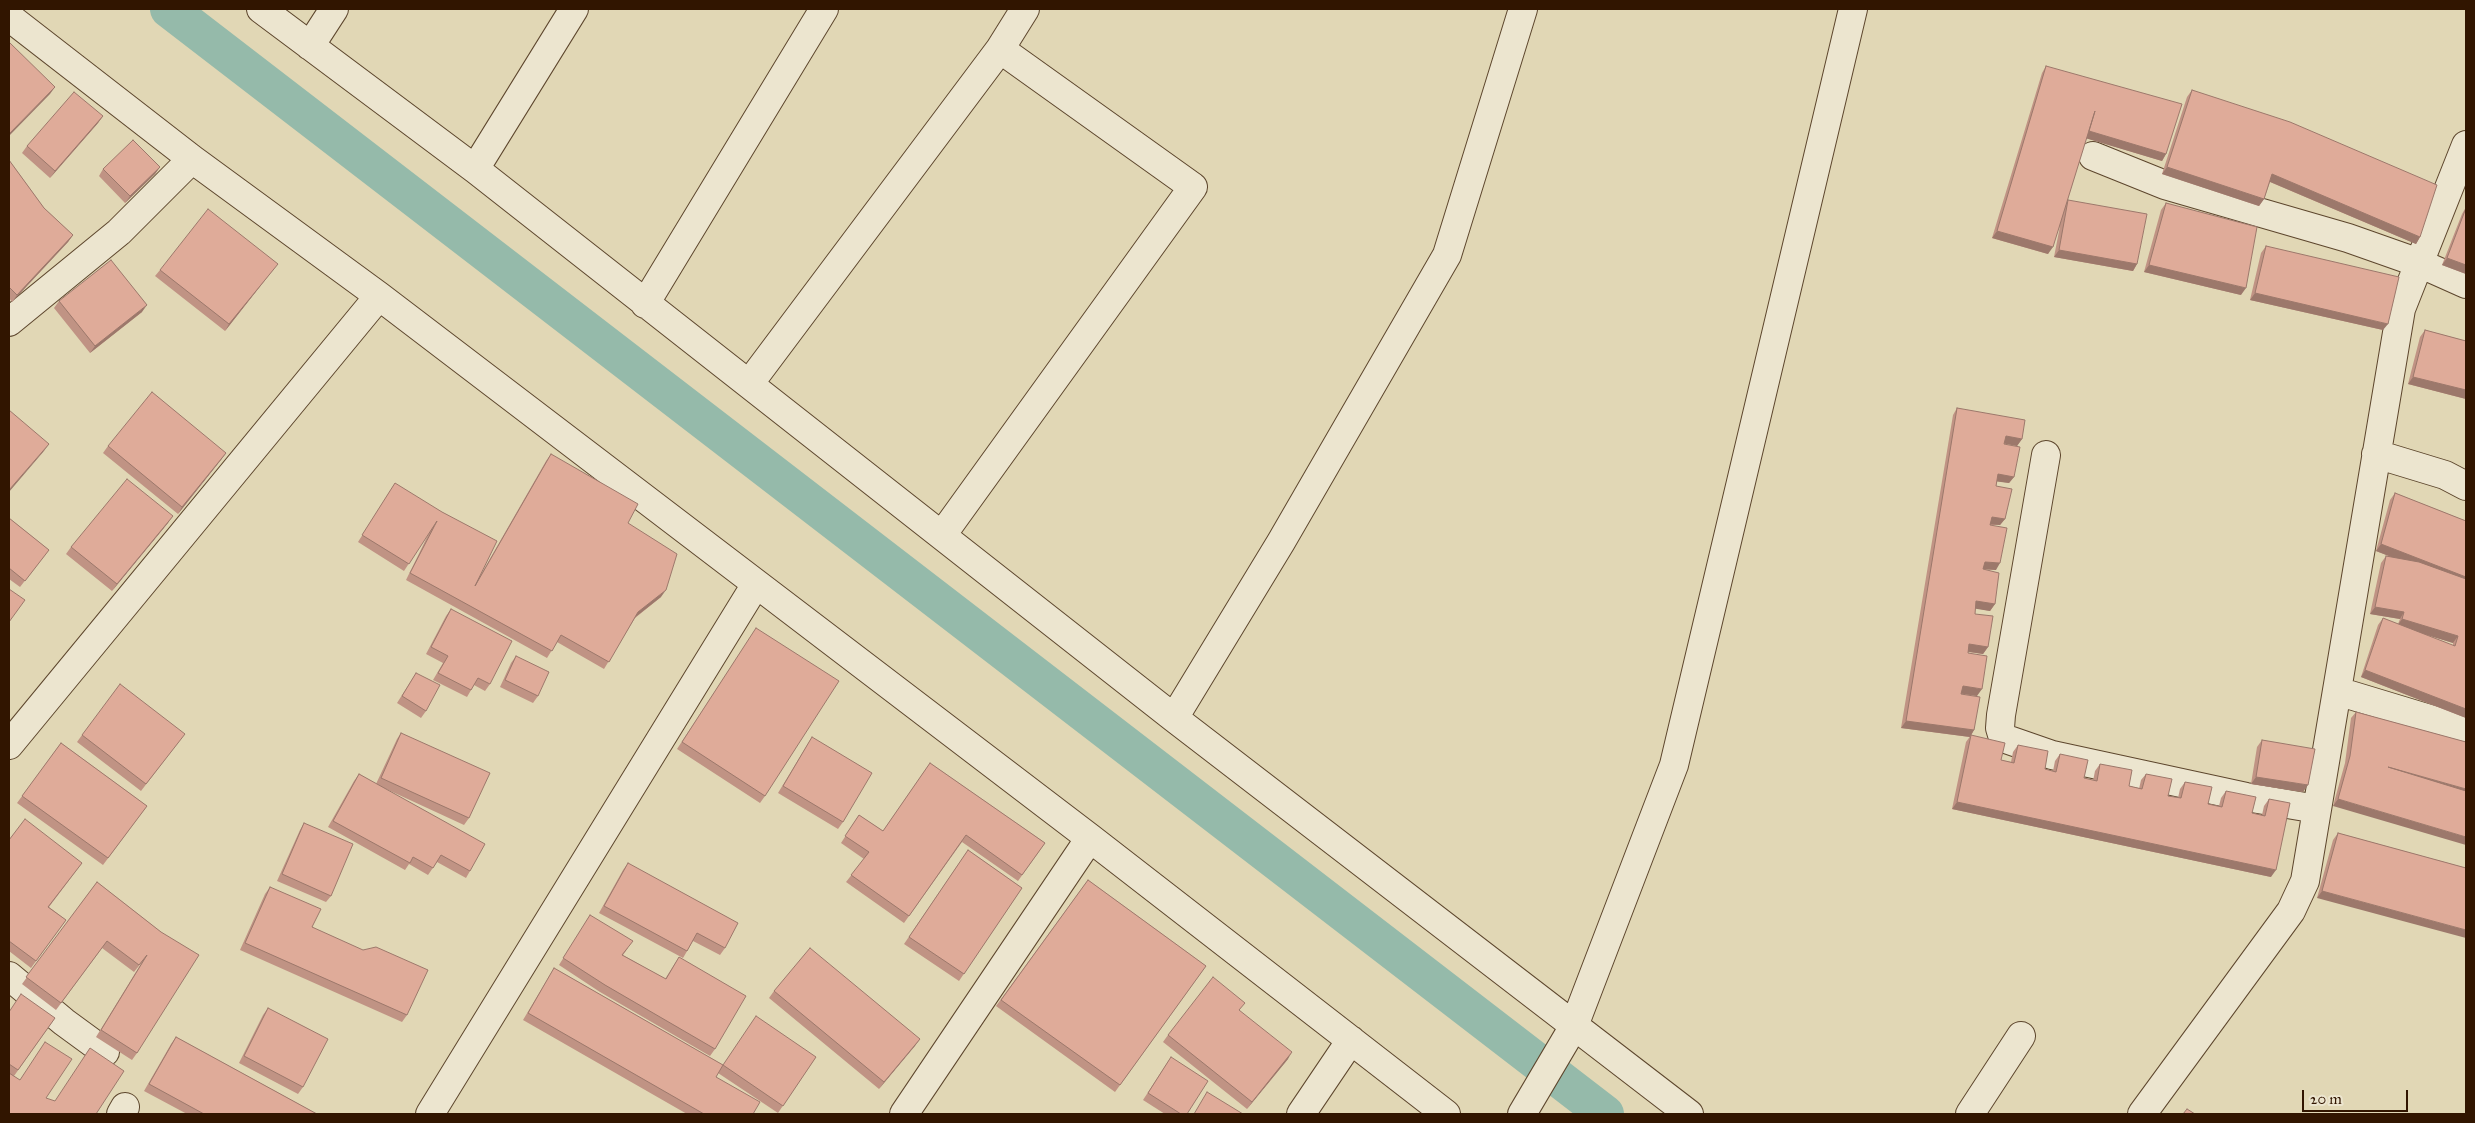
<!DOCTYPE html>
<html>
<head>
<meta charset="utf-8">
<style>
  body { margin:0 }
  #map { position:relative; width:2475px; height:1123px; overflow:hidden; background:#e1d7b5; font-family:"IM FELL Great Primer",serif }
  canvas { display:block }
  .frame { position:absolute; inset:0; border:10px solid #311500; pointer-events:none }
  .scale { position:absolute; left:2302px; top:1090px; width:106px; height:22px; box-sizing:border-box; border:2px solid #311500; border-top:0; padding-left:6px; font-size:15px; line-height:18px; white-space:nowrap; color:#311500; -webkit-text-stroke:4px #ece5cf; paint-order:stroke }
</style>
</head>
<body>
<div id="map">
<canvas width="2475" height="1123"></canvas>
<div class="frame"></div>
<div class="scale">20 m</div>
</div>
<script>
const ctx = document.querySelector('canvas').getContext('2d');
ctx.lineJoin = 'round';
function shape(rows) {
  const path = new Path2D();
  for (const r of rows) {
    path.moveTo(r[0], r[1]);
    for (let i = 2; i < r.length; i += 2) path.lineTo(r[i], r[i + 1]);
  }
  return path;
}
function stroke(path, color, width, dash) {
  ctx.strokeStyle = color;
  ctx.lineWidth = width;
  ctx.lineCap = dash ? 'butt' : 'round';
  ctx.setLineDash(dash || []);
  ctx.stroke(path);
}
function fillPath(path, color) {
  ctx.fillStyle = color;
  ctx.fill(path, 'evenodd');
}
stroke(shape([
  [169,9,1605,1114]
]), '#95baaa', 38);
const minor = shape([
  [261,9,475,169,1174,718,1689,1114],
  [9,17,192,159,379,296,1090,838,1446,1114],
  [310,46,334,9],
  [2093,156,2165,185,2348,238,2419,263,2466,284],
  [475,169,574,9],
  [645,304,824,9],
  [9,322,119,232,192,159],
  [749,384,1000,49,1025,9],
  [2376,454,2445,475,2466,486],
  [2046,455,2001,715,2000,728,2003,738,2052,755,2246,797,2317,809],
  [942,535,1193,187,1000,49],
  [2337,691,2466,730],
  [1174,718,1281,542,1447,255,1523,9],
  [9,745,379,296],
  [9,976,64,1022,105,1052],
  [121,1114,125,1107],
  [430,1114,756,584],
  [904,1114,1090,838],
  [1301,1114,1351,1040],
  [1522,1114,1574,1026,1674,765,1853,9],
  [1970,1114,2021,1036],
  [2142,1114,2291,911,2305,881,2401,309,2466,145]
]);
stroke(minor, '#5d462d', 30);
stroke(minor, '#ece5cf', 28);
fillPath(shape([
  [2046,66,2166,154,2162,161,2086,138,2067,201,2137,264,2133,271,2054,257,2060,226,2048,254,1992,238,2042,73],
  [2192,90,2420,237,2416,244,2270,182,2264,199,2259,206,2162,174,2187,97],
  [103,116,98,123,50,178,22,153,27,146],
  [9,160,44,208,73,235,68,242,12,302,9,298],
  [160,167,155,174,125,203,99,176,103,169],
  [2166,203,2241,295,2144,272,2161,210],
  [2466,207,2466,274,2442,265,2462,214],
  [2266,246,2383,330,2250,300,2261,253],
  [160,270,273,270,225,331,155,276],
  [59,301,142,312,90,353,54,308],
  [2425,330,2466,341,2466,399,2408,384,2420,337],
  [1957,408,2022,439,2017,446,2004,443,2014,477,2009,483,1997,481,1996,486,2005,519,2000,525,1990,525,1996,570,1983,569,1995,604,1990,611,1975,608,1975,614,1988,647,1983,654,1968,652,1977,696,1961,694,1974,730,1970,737,1901,728,1953,415],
  [108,446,226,453,178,514,103,453],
  [551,454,628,523,661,597,635,618,604,669,557,642,547,658,406,580,430,531,404,571,358,542,395,483,480,576,546,461],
  [2395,493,2466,521,2466,718,2361,677,2378,625,2383,618,2398,624,2400,619,2370,614,2381,563,2386,556,2389,556,2376,551,2390,500],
  [2422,633,2453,643,2453,646],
  [9,518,49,550,20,587,9,579],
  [168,523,112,591,66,554,71,547],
  [451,609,490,684,485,691,474,685,467,697,433,680,443,663,426,654,446,616],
  [752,635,765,796,760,803,677,749],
  [516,656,538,696,533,703,500,687,511,663],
  [416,673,426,711,421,718,397,703],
  [2356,712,2466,742,2333,806,2345,763,2351,718],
  [401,733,469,818,464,825,386,789,470,871,466,878,437,862,428,875,409,864,405,870,328,827,354,781,359,774,376,784,397,739],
  [82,735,180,740,141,791,77,742],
  [1971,735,2001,760,2011,762,2013,752,2018,745,2045,769,2053,771,2055,761,2060,754,2084,778,2093,781,2095,771,2100,764,2129,786,2139,789,2141,780,2146,774,2168,796,2178,798,2180,789,2185,782,2208,804,2219,806,2221,798,2226,791,2252,813,2262,815,2264,806,2269,799,2271,877,1952,809,1966,742],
  [812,737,843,822,838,829,778,793],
  [2262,740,2303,792,2251,784,2257,747],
  [61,743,147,806,103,865,17,803],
  [930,763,1045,843,1018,881,962,842,904,923,846,882,864,859,841,843,859,815,883,831],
  [304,823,331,896,326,902,277,881,300,830],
  [2338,833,2466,868,2317,898,2333,840],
  [9,840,82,863,49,907,66,920,31,968,9,951],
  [968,850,1022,888,959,981,904,944],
  [628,863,725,948,720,955,693,941,683,958,599,913,623,870],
  [1088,880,1206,966,1115,1092,996,1006],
  [97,882,161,932,137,1053,132,1060,96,1037,142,962,134,972,102,948,56,1010,22,984],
  [270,887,407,1015,402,1022,240,950,265,894],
  [590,915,628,948,623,955,665,979,679,957,715,1049,710,1056,600,992,559,965],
  [554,968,723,1065,816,1057,778,1113,718,1073,716,1077,753,1114,687,1114,523,1020],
  [774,991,920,1039,879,1089,769,998],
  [268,1008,303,1087,298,1094,239,1063,263,1015],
  [1240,1011,1288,1059,1247,1109,1163,1042,1168,1035],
  [9,1012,55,1018,14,1076,46,1098,9,1114],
  [176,1037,317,1114,187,1114,144,1091,171,1044],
  [1171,1057,1187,1114,1165,1114,1143,1100]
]), '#c09384');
fillPath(shape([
  [55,87,50,94,9,136,9,134],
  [103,116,98,123,50,178,55,171],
  [2089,131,2166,154,2162,161,2085,138],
  [160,167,155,174,125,203,130,196],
  [2167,167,2264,199,2259,206,2162,174],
  [2272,174,2420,237,2416,244,2268,181],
  [1997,231,2053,247,2048,254,1992,238],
  [73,235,68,242,12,302,17,295],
  [2059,250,2137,264,2133,271,2054,257],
  [2447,258,2466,265,2466,274,2442,265],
  [278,264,273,270,225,331,229,324],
  [2149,265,2246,288,2241,295,2144,272],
  [2255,293,2388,324,2383,330,2250,300],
  [147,305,142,312,90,353,95,346],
  [2413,377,2466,390,2466,399,2408,384],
  [2006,436,2022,439,2017,446,2001,443],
  [49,444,44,451,9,492,9,490],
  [226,453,221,460,178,514,182,507],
  [1998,474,2014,477,2009,483,1993,481],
  [173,516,168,523,112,591,117,584],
  [1992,517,2005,519,2000,525,1987,524],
  [2381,544,2466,577,2466,586,2376,551],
  [1985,562,2000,563,1996,570,1980,569],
  [666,590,661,597,633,619,638,612],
  [1976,601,1995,604,1990,611,1971,608],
  [2375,607,2404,612,2400,619,2370,614],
  [2402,619,2458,636,2453,643,2397,626],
  [1969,644,1988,647,1983,654,1964,651],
  [2365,670,2466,709,2466,718,2361,677],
  [1963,686,1982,689,1977,696,1958,693],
  [1906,721,1974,730,1970,737,1901,728],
  [2388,767,2466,789,2466,797],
  [2256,777,2308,785,2303,792,2251,784],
  [2338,799,2466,837,2466,845,2333,806],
  [1957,802,2276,870,2271,877,1952,809],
  [2322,891,2466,930,2466,938,2317,898],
  [920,1039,915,1046,879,1089,884,1082],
  [1292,1052,1288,1059,1247,1109,1252,1102]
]), '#9c786b');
const building = shape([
  [9,42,55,87,9,134,9,42],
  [2046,66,2182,104,2166,154,2089,131,2095,111,2053,247,1997,231,2046,66],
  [2192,90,2290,122,2437,185,2420,237,2272,174,2264,199,2167,167,2192,90],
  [74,92,103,116,55,171,27,146,74,92],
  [133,140,160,167,130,196,103,169,133,140],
  [9,160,44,208,73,235,17,295,9,287,9,160],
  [2068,200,2147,214,2137,264,2059,250,2068,200],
  [2166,203,2257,227,2246,288,2149,265,2166,203],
  [2466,208,2466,265,2447,258,2466,208],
  [208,209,278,264,229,324,160,270,208,209],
  [2266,246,2399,277,2388,324,2255,293,2266,246],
  [111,260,147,305,95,346,59,301,111,260],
  [2425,330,2466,341,2466,390,2413,377,2425,330],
  [152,392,226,453,182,507,108,446,152,392],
  [1957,408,2025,420,2022,439,2006,436,2004,444,2020,447,2014,477,1998,474,1996,486,2012,489,2005,519,1992,517,1990,525,2007,528,2000,563,1985,562,1983,569,1999,573,1995,604,1976,601,1975,614,1993,616,1988,647,1969,644,1968,653,1987,656,1982,689,1963,686,1961,694,1980,697,1974,730,1906,721,1957,408],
  [9,410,49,444,9,490,9,410],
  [551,454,638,504,628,523,677,554,666,590,638,612,609,662,561,635,552,651,410,573,437,521,409,564,362,535,395,483,442,512,497,541,475,586,551,454],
  [127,479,173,516,117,584,71,547,127,479],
  [2395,493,2466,521,2466,577,2381,544,2395,493],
  [9,518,49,550,25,581,9,568,9,518],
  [2386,556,2419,562,2466,579,2466,709,2365,670,2383,618,2455,646,2458,636,2402,619,2404,612,2375,607,2386,556],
  [9,589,25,600,9,622,9,589],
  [451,609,512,641,490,684,478,678,471,690,438,673,448,656,431,647,451,609],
  [756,628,839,681,765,796,682,742,756,628],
  [516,656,549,672,538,696,505,680,516,656],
  [416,673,440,685,426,711,402,696,416,673],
  [120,684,185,734,146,784,82,735,120,684],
  [2356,712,2466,742,2466,789,2388,767,2466,791,2466,837,2338,799,2350,756,2356,712],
  [401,733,490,773,469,818,381,778,401,733],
  [1971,735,2005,743,2001,760,2014,763,2018,745,2048,751,2045,769,2056,772,2060,754,2088,760,2084,778,2097,781,2100,764,2132,770,2129,786,2142,789,2146,774,2172,779,2168,796,2181,798,2185,782,2212,787,2208,804,2222,807,2226,791,2256,797,2252,813,2265,816,2269,799,2290,803,2276,870,1957,802,1971,735],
  [812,737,872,773,843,822,783,786,812,737],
  [2262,740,2315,749,2308,785,2256,777,2262,740],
  [61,743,147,806,108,858,22,796,61,743],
  [930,763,1045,843,1022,875,966,835,909,916,851,875,869,852,845,836,859,815,883,831,930,763],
  [359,774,485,844,470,871,441,855,433,868,413,857,410,863,333,821,359,774],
  [25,819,82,863,48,907,66,920,36,961,9,941,9,840,25,819],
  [304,823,353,844,331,896,282,874,304,823],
  [2338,833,2466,868,2466,930,2322,891,2338,833],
  [968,850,1022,888,964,974,909,937,968,850],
  [628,863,738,923,725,948,697,933,687,951,604,906,628,863],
  [1088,880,1206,966,1120,1085,1001,1000,1088,880],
  [97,882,161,932,199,955,137,1053,101,1030,147,955,139,965,107,941,61,1003,26,977,97,882],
  [270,887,321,909,312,927,363,950,376,947,428,970,407,1015,245,943,270,887],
  [590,915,633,941,622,955,666,979,679,957,746,996,715,1049,605,985,563,958,590,915],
  [810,948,920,1039,884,1082,774,991,810,948],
  [554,968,723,1065,716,1077,760,1102,753,1114,704,1114,528,1013,554,968],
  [1213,977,1245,1003,1239,1010,1292,1052,1252,1102,1168,1035,1213,977],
  [21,994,55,1018,18,1070,9,1064,9,1012,21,994],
  [268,1008,328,1039,303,1087,244,1056,268,1008],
  [756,1016,816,1057,783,1106,723,1065,756,1016],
  [176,1037,317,1114,204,1114,149,1084,176,1037],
  [45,1042,72,1059,46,1098,55,1101,90,1048,124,1071,96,1114,9,1114,9,1073,20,1080,45,1042],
  [1171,1057,1208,1081,1187,1114,1181,1114,1148,1093,1171,1057],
  [1207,1092,1243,1114,1194,1114,1207,1092],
  [2187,1109,2195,1114,2183,1114,2187,1109]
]);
fillPath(building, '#dfab99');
stroke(building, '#9c786b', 1);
</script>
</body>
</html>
